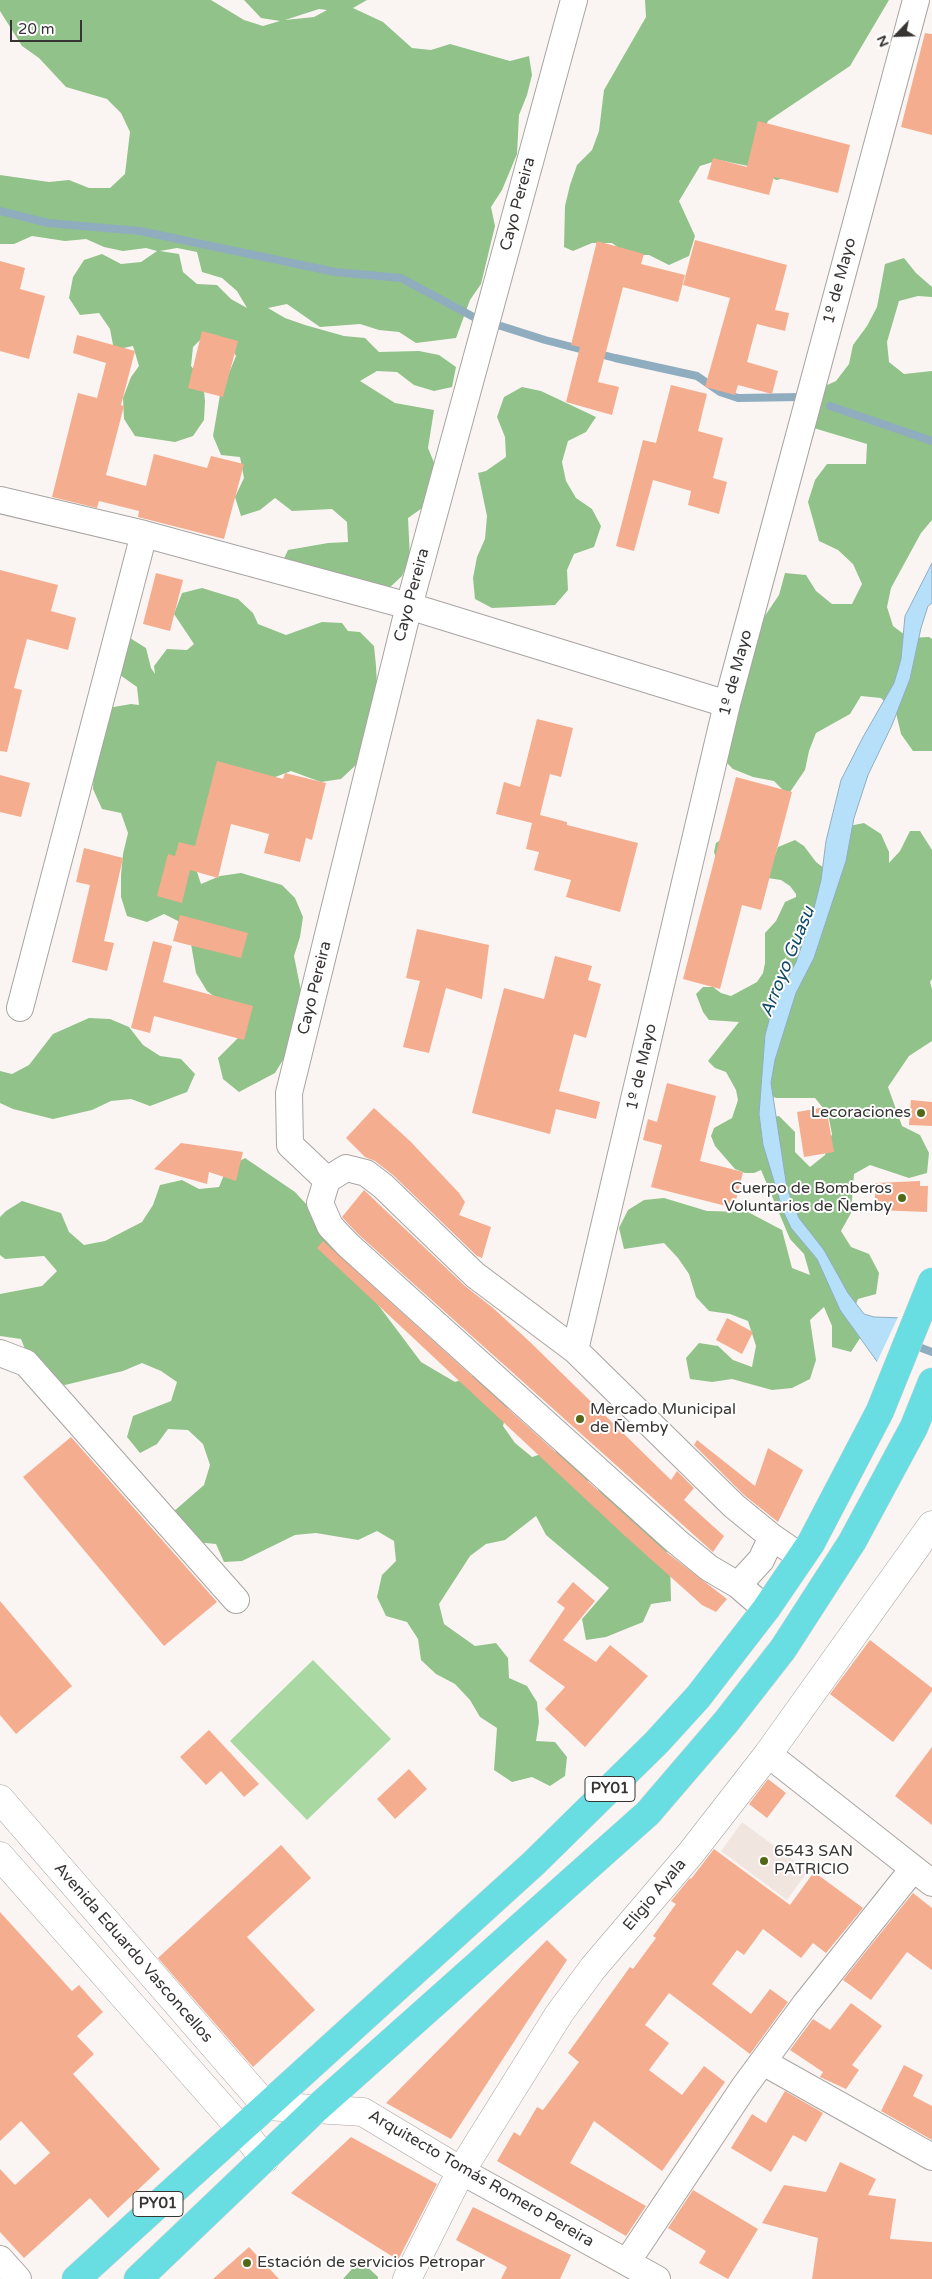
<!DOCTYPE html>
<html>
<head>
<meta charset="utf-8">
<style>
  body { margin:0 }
  #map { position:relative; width:932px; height:2279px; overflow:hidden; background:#faf5f3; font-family:"Varela Round",sans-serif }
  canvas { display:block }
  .north { position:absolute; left:872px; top:10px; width:50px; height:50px; -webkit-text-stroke:4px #fff; paint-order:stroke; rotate:246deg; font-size:14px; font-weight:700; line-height:20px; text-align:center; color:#373534 }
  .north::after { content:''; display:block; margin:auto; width:18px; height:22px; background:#373534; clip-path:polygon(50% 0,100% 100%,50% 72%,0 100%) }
  .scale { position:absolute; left:10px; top:20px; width:72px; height:22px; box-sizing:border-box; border:2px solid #373534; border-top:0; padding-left:6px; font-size:15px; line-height:18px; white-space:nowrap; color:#373534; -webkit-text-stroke:4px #fff; paint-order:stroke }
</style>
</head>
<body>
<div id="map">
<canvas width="932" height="2279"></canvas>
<div class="north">N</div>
<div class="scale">20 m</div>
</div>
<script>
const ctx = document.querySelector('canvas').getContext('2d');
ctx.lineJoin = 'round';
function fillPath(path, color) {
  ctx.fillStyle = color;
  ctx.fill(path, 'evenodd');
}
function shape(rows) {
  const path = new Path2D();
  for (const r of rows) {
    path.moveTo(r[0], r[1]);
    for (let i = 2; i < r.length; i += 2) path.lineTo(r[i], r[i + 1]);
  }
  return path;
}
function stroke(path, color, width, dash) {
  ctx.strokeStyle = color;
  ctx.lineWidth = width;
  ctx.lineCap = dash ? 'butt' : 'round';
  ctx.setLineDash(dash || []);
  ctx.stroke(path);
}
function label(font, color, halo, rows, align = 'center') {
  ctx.font = font + ' "Varela Round",sans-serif';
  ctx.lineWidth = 4;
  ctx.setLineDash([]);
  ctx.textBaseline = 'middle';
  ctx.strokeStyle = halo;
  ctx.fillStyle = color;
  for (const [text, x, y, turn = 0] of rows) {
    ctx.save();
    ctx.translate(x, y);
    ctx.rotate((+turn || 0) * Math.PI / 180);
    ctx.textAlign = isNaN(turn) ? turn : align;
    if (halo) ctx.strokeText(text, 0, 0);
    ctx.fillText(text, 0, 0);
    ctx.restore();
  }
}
fillPath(shape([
  [742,1822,808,1871,787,1900,721,1851]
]), '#f1e5e0');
fillPath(shape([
  [313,1660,391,1739,307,1820,230,1741]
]), '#aad8a3');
fillPath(shape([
  [0,0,211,0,244,20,263,26,280,21,261,18,244,0,367,0,353,8,383,22,412,48,431,50,450,44,510,61,529,56,532,75,527,95,519,115,517,154,502,190,491,207,495,226,481,284,470,300,456,338,416,343,399,332,379,330,360,324,320,327,287,304,268,308,285,318,305,325,344,336,365,338,379,352,419,351,439,355,456,367,452,387,434,391,414,385,397,372,377,371,360,381,395,403,434,410,428,448,435,465,425,506,408,518,410,558,402,576,387,590,279,569,288,550,328,543,348,542,347,522,332,509,292,511,275,498,260,510,241,516,235,497,244,478,240,457,221,455,213,436,220,395,236,356,226,339,207,333,193,347,191,366,203,381,205,401,204,420,193,436,175,442,135,436,124,419,123,398,131,377,139,366,133,346,114,350,110,329,99,313,80,315,69,298,73,277,84,260,102,254,121,264,141,262,157,251,146,248,123,251,104,247,86,239,65,241,32,236,14,244,0,244,0,175,49,182,69,180,89,188,110,188,125,174,130,132,121,113,107,99,66,87,39,58,22,46,0,11],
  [319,9,327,10,314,17,285,20],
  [177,248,197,252,202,272,222,278,237,291,247,308,231,299,217,285,197,284,183,272,179,254,160,251],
  [645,0,889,0,850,66,768,121,760,138,797,176,776,180,758,168,719,160,700,166,679,201,695,236,689,256,669,265,649,255,628,255,612,243,592,243,573,251,564,247,565,206,570,185,577,165,592,150,599,131,604,90,646,17],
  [904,258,916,273,932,287,932,297,918,296,899,301,887,342,889,362,904,374,932,371,932,520,921,533,891,588,887,607,893,626,909,638,929,637,932,639,932,751,913,751,901,734,896,713,881,698,861,696,850,714,816,733,809,751,805,770,788,795,774,781,753,777,733,769,718,754,756,629,779,595,785,573,806,575,816,591,832,604,852,604,862,584,853,564,838,550,819,541,808,502,815,480,827,464,866,464,867,444,807,426,816,390,836,381,849,364,853,345,867,326,877,307,885,264],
  [522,387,541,391,596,417,586,432,568,441,562,462,566,481,576,498,592,509,601,526,594,547,574,554,567,570,568,590,555,605,492,608,475,599,473,578,477,557,485,539,487,516,478,473,486,471,506,457,505,437,497,417,504,397],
  [202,588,238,599,253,613,258,624,286,635,322,622,342,623,348,631,360,632,374,646,376,666,377,685,358,763,341,779,321,782,291,771,270,779,251,782,195,866,201,884,220,876,241,873,282,885,295,898,303,917,300,937,294,956,302,996,286,1055,275,1073,239,1092,223,1079,218,1058,247,1029,244,1008,223,1003,207,991,196,973,191,944,182,923,164,914,147,922,127,916,121,897,121,875,123,854,128,833,121,813,102,809,93,789,94,769,108,708,131,704,139,705,137,687,120,675,117,653,130,638,146,648,151,668,155,674,154,666,167,649,187,650,194,644,174,614,182,593],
  [864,823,881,834,889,852,889,863,900,851,910,831,920,831,932,850,932,979,930,982,932,989,932,1041,909,1056,888,1087,902,1126,920,1135,929,1153,927,1173,909,1178,870,1165,854,1174,851,1213,841,1231,851,1247,869,1254,879,1273,876,1294,858,1299,851,1317,862,1335,851,1352,832,1347,832,1326,824,1307,810,1320,816,1360,810,1379,792,1388,772,1390,732,1379,712,1382,690,1379,686,1358,699,1343,718,1346,733,1360,752,1367,756,1346,748,1321,730,1314,709,1311,696,1297,689,1274,678,1258,664,1243,624,1249,619,1228,628,1210,644,1200,664,1198,707,1211,748,1212,782,1230,792,1268,810,1275,804,1254,790,1239,761,1170,754,1173,745,1173,735,1169,715,1146,711,1136,714,1128,732,1118,738,1100,736,1090,726,1072,715,1068,708,1061,739,1022,709,1020,703,1012,696,994,703,987,713,987,721,993,731,996,757,982,763,973,765,963,765,933,776,921,785,902,796,897,796,894,790,886,781,880,720,871,714,852,716,843,725,837,774,858,778,847,795,840,804,846,816,862,825,869,844,827],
  [786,957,790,981,780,993,782,962],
  [763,1092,776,1098,815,1098,828,1114,832,1134,825,1155,810,1167,795,1152,795,1132,779,1116,765,1118],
  [89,1018,110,1019,129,1027,143,1045,160,1056,181,1059,195,1074,187,1092,150,1106,131,1099,111,1101,92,1110,53,1119,13,1109,0,1103,0,1071,12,1074,29,1065,53,1034],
  [245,1158,295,1192,355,1257,349,1274,364,1286,421,1362,455,1382,474,1375,507,1391,508,1407,503,1426,515,1443,532,1457,551,1451,570,1454,585,1468,590,1489,610,1492,658,1526,670,1561,671,1601,651,1604,643,1622,606,1637,586,1640,582,1619,609,1588,546,1535,536,1516,505,1540,486,1544,470,1556,439,1604,444,1624,475,1646,496,1643,508,1658,509,1678,527,1686,537,1702,539,1722,536,1741,555,1742,567,1757,565,1776,550,1786,532,1777,512,1782,494,1770,497,1728,480,1717,470,1700,455,1684,436,1674,421,1660,418,1639,407,1622,386,1616,377,1597,382,1575,396,1561,394,1541,377,1531,358,1540,316,1533,295,1535,242,1561,224,1562,216,1544,196,1542,173,1512,204,1485,210,1465,203,1444,188,1430,168,1429,157,1444,140,1453,127,1437,133,1416,171,1401,177,1382,161,1371,142,1363,123,1371,65,1385,36,1377,21,1339,0,1336,0,1294,42,1286,57,1271,44,1256,5,1259,0,1255,0,1217,6,1211,22,1201,61,1213,69,1232,84,1245,105,1241,142,1222,153,1205,160,1185,182,1180,199,1189,219,1187,227,1168],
  [360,2260,378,2277,378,2279,343,2279]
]), '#91c289');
const water = shape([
  [932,563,932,603,928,606,921,628,910,679,892,725,868,775,854,818,846,861,814,958,796,993,775,1060,771,1083,787,1188,799,1218,824,1250,848,1293,864,1314,874,1317,905,1318,881,1367,840,1310,817,1259,791,1228,783,1211,763,1145,759,1114,765,1035,773,1005,796,962,812,916,821,880,826,841,841,780,863,737,894,683,901,659,905,616,932,563]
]);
fillPath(water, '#b6e0fa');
stroke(water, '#90adbf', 1);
fillPath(shape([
  [899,1315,906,1316,883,1368,879,1369,876,1364]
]), '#faf5f3');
stroke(shape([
  [0,211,48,223,140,231,335,272,401,278,481,321],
  [501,326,545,340,615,358,697,376,720,392,738,398,801,397],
  [830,406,932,441],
  [911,1344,932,1352]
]), '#90adbf', 8);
fillPath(shape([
  [925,33,932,34,932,135,901,127],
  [758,121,850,145,838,193,774,177,769,195,707,179,713,158,747,167],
  [695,240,787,265,775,310,789,313,785,331,757,324,747,362,778,371,772,394,738,385,735,395,705,387,730,298,683,285],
  [597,241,644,254,641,264,685,275,678,302,623,287,598,382,619,387,612,415,566,402,580,347,571,345],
  [0,261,25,268,20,289,45,296,29,359,0,351],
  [202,331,238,341,223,397,188,388],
  [77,335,135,351,121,405,124,406,106,475,146,486,154,454,207,468,211,456,244,464,224,539,138,517,139,511,99,501,97,508,52,497,78,393,97,398,106,363,73,353],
  [671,385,707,394,698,431,723,438,713,478,727,482,719,514,688,505,691,491,653,480,634,551,616,546,643,440,656,443],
  [0,570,58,585,51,611,76,618,68,650,27,639,14,688,22,690,7,752,0,751],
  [156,573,183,580,170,631,143,624],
  [537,719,573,728,561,777,550,774,540,815,567,822,567,825,638,843,620,912,566,897,571,880,534,870,539,852,526,849,532,823,496,814,504,782,520,787],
  [217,761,283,779,285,773,326,783,312,840,306,838,300,862,264,853,269,834,231,824,218,878,190,870,182,903,157,896,168,854,175,856,179,842,195,846],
  [0,775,30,783,21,817,0,812],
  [736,777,792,792,761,910,742,905,720,989,683,979],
  [84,848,123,858,104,941,114,943,107,971,72,962,90,885,76,882],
  [180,915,248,933,241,958,173,941],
  [417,929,489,945,482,999,446,988,429,1053,403,1047,420,981,406,978],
  [153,941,172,946,163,982,253,1006,244,1040,154,1016,150,1033,131,1028],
  [555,956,592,966,588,980,601,984,586,1038,574,1034,559,1091,600,1102,596,1119,556,1109,550,1134,472,1113,504,988,544,999],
  [667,1083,716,1096,700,1161,743,1172,734,1208,651,1187,662,1145,643,1140,648,1119,657,1122],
  [911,1100,932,1102,932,1126,909,1125],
  [826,1107,834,1152,804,1157,797,1112],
  [374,1108,411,1142,459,1193,465,1202,459,1215,491,1227,482,1258,477,1256,393,1175,375,1161,365,1157,346,1138],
  [181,1143,243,1152,236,1181,209,1172,207,1184,154,1169],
  [920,1181,920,1186,928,1186,927,1212,875,1210,875,1183],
  [364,1190,465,1286,493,1308,530,1342,671,1480,677,1471,694,1488,684,1500,724,1536,713,1552,358,1234,342,1217],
  [323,1241,666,1552,727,1599,716,1612,702,1605,625,1536,317,1248],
  [727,1318,753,1332,742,1354,716,1340],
  [71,1437,217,1602,164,1646,23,1477],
  [697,1440,755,1486,768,1448,803,1470,778,1522,744,1495,694,1445],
  [573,1582,595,1601,563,1640,596,1662,610,1645,648,1676,585,1747,545,1709,565,1687,529,1661,565,1608,557,1602],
  [0,1601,72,1686,16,1734,0,1715],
  [870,1640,932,1688,932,1691,893,1742,830,1694],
  [209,1730,259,1784,244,1797,221,1771,206,1785,180,1757],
  [932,1747,932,1825,895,1796],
  [409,1769,427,1789,395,1819,377,1799],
  [768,1779,786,1793,767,1818,749,1804],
  [281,1845,311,1878,247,1937,315,2010,253,2067,158,1958],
  [714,1849,790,1905,814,1872,863,1908,826,1953,813,1943,801,1958,763,1929,744,1955,737,1950,712,1984,751,2014,770,1989,788,2002,750,2054,669,1993,645,2025,669,2043,649,2070,682,2095,704,2066,725,2082,662,2171,594,2121,570,2163,646,2206,626,2236,497,2161,514,2132,520,2136,537,2107,543,2110,579,2062,568,2053,630,1967,633,1969,656,1938,653,1936,676,1904,671,1901,690,1878,691,1879],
  [913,1893,932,1908,932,1970,907,1952,871,2000,843,1980],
  [0,1912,72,1991,79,1985,103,2012,77,2036,94,2054,73,2074,160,2169,108,2218,90,2198,24,2258,0,2232,0,2169,15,2185,50,2153,21,2121,0,2141],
  [547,1940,567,1960,451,2139,386,2103],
  [851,2003,882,2026,852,2065,859,2070,846,2089,820,2077,823,2072,790,2050,813,2019,830,2030],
  [904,2065,923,2075,913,2096,932,2106,932,2140,881,2111],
  [785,2091,823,2113,806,2142,793,2135,771,2172,731,2148,752,2114,766,2123],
  [351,2137,437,2184,398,2260,291,2193],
  [840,2162,876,2179,868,2195,896,2199,890,2239,932,2242,932,2279,812,2279,818,2238,762,2223,784,2185,826,2192],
  [693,2190,758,2229,728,2279,699,2263,706,2251,668,2228],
  [473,2207,571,2255,560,2279,501,2279,507,2267,456,2240],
  [249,2247,279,2279,213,2279]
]), '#f5ad8f');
const minor = shape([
  [0,500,144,534,409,606,727,704],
  [20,1008,144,534],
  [327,1180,290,1145,289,1093,409,606,574,0],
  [575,1350,727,704,916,0],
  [0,1353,26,1363,236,1600],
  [738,1585,761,1560,772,1537],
  [766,1609,738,1585,709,1568,676,1541,348,1245,330,1226,320,1203,327,1180,346,1168,366,1173,383,1186,475,1275,575,1350,734,1506,772,1537,801,1557],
  [768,1754,932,1883],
  [763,2062,932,2157],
  [461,2171,657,2279],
  [0,2259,18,2279],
  [627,2262,744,2087,806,2003,913,1869]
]);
const tertiary = shape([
  [0,1799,266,2106,363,2112,461,2171],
  [0,1856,241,2129,265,2159],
  [407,2279,461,2171,559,2014,593,1968,691,1853,768,1754,932,1525]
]);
const trunk = shape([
  [76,2279,534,1863,657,1742,698,1697,766,1609,811,1543,880,1411,932,1282],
  [138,2279,317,2108,648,1813,726,1722,783,1649,852,1542,914,1427,932,1382]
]);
stroke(minor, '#a8a4a2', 28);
stroke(tertiary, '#a8a4a2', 29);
stroke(trunk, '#d3d3d2', 29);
stroke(minor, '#fff', 26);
stroke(tertiary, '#fff', 28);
stroke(trunk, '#68dee3', 28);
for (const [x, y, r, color] of [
  [921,1113,5,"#526817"],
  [902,1198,5,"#526817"],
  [580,1419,5,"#526817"],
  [764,1861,5,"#526817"],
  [247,2263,5,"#526817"]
]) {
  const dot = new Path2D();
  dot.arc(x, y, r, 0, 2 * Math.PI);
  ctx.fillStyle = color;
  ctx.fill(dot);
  stroke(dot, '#fff', 2);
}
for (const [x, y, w] of [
  [610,1789,50],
  [158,2204,50]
]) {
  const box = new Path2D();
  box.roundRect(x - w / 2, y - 12.5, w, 25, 4);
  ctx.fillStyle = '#fff';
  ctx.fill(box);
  stroke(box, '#373534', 1);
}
label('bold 15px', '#373534', null, [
  ["PY01",610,1789],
  ["PY01",158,2204]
]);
label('16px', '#373534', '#fff', [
  ["Cayo Pereira",518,204,-75],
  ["1º de Mayo",840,281,-75],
  ["Cayo Pereira",412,595,-75],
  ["1º de Mayo",736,673,-75],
  ["Cayo Pereira",315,988,-76],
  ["1º de Mayo",642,1067,-77],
  ["Eligio Ayala",655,1895,-50],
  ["Avenida Eduardo Vasconcellos",133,1953,49],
  ["Arquitecto Tomás Romero Pereira",481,2179,30]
]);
label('16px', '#373534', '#fff', [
  ["Lecoraciones",911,1113,"right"],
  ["Cuerpo de Bomberos",892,1189,"right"],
  ["Voluntarios de Ñemby",892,1207,"right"],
  ["Mercado Municipal",590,1410],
  ["de Ñemby",590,1428],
  ["6543 SAN",774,1852],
  ["PATRICIO",774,1870],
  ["Estación de servicios Petropar",257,2263]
], 'left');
label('italic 18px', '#114a67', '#fff', [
  ["Arroyo Guasu",788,962,-68]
]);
</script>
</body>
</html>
